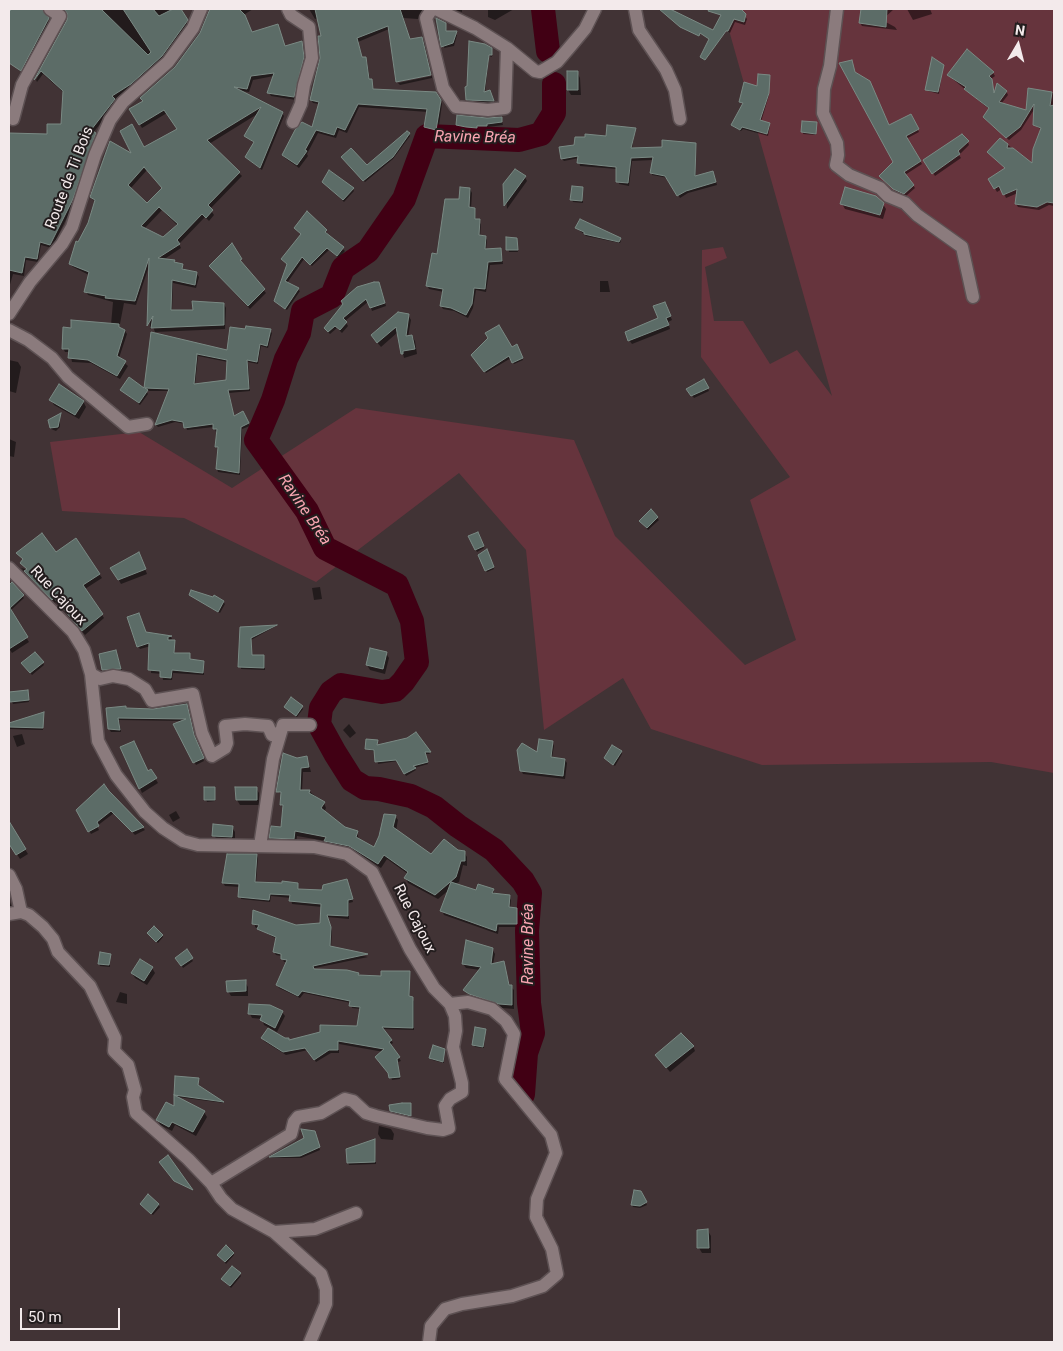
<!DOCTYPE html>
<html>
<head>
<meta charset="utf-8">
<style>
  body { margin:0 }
  #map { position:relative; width:1063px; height:1351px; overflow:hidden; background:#413335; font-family:Roboto,sans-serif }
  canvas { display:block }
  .frame { position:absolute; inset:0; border:10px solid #f3eaeb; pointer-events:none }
  .north { position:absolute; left:993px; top:20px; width:50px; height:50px; -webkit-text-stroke:4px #231d1e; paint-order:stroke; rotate:8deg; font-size:14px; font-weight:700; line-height:20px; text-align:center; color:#f3eaeb }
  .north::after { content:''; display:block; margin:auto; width:18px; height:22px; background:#f3eaeb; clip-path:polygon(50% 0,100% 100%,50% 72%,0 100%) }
  .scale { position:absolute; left:20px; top:1308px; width:100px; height:22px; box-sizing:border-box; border:2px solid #f3eaeb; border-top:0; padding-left:6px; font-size:15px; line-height:18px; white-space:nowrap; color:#f3eaeb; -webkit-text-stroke:4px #231d1e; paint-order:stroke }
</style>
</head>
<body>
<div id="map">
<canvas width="1063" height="1351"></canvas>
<div class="frame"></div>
<div class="north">N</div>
<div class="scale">50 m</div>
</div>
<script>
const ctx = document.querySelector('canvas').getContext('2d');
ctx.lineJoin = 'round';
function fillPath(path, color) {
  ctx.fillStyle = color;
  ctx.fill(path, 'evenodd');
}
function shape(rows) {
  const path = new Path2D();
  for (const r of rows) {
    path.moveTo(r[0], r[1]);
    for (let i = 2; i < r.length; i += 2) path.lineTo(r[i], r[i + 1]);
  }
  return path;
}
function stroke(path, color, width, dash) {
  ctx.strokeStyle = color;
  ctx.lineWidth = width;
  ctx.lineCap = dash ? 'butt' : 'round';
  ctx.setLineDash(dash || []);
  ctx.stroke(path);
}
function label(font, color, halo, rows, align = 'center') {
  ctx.font = font + ' Roboto,sans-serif';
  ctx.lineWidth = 4;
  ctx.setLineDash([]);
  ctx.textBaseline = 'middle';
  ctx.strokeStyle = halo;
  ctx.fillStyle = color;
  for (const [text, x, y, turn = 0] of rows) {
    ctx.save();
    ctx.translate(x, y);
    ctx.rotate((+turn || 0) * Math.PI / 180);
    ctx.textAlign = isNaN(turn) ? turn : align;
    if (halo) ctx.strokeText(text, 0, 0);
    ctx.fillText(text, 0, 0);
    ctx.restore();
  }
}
fillPath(shape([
  [723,9,1054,9,1054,773,991,762,762,765,651,729,623,678,544,730,526,550,459,473,316,582,184,518,62,511,50,442,139,432,232,488,356,408,574,440,615,536,745,665,796,640,750,500,790,477,701,357,702,250,723,247,727,258,705,267,714,321,743,321,770,364,797,350,832,396]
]), '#66343d');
fillPath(shape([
  [13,9,45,9,44,15,50,23,23,73,14,66,21,54,9,52,9,14],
  [62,9,180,9,189,25,164,60,133,88,114,100,116,103,93,133,97,137,74,203,52,248,41,245,38,262,26,260,24,276,13,274,9,288,9,134,48,135,62,125,64,93,43,74,37,82,36,80,68,20,69,14],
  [211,9,253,9,242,16,252,33,278,26,285,48,302,43,305,62,296,100,271,96,269,92,274,76,253,80,249,92,241,91,282,113,284,116,262,170,246,158,255,144,246,136,259,113,209,144,242,176,210,209,214,215,209,221,205,217,179,244,181,248,163,260,182,265,184,270,196,273,199,277,196,288,173,283,172,311,194,312,224,304,226,308,225,329,155,332,152,324,150,329,149,266,136,305,124,303,119,329,125,331,127,334,119,358,128,366,120,379,91,363,72,362,70,352,65,352,63,348,72,329,111,325,113,302,88,295,86,291,89,275,73,267,70,264,89,223,95,202,91,197,134,156,179,130,167,113,142,128,131,110,144,102,175,68,201,33],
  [147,170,163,188,147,205,130,189],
  [162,210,178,226,163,238,144,229],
  [309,9,428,9,418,19,403,18,410,41,422,38,424,42,431,74,397,81,389,29,358,42,362,58,365,58,367,61,370,80,374,90,435,93,442,104,438,133,427,131,425,127,428,112,359,107,347,133,339,130,336,138,318,133,307,154,308,156,299,168,285,158,283,155,313,128,319,104,313,103,311,100,321,60,322,36,318,18,315,19],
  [453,9,462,9,462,12],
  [488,9,514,9,495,20,488,17],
  [718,9,740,9,747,19,745,25,735,22,730,33,721,25,723,13],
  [862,9,894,9,882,20,895,27,897,30,862,26,860,23],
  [907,9,930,9,932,14,913,20],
  [445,24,447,32,457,35,454,46,444,48],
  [491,49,492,57,489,56,485,93,491,93,494,103,469,102,467,99],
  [852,62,855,74,889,126,911,115,919,132,906,139,922,164,905,175,915,188,906,196,896,192,882,179,894,162,841,64],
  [943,66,939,94,928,91,926,89],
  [577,72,580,78,581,95,571,95,568,90],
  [993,73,995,76,991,79,994,95,1006,91,1008,95,1001,104,1027,112,1029,90,1054,93,1054,132,1045,156,1054,164,1054,206,1049,205,1039,210,1018,207,1016,204,1018,193,1006,198,1002,189,997,192,990,180,1006,169,991,155,1008,145,1034,165,1042,130,1034,125,1035,108,1021,130,1009,140,986,120,984,117,989,109,949,76],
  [432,76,432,78,400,85,398,83],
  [769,76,769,95,761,122,770,126,768,136,743,129,741,131,734,127,732,125,744,104,740,102],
  [501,118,503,125,488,127,488,129,460,128,458,125],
  [804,122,816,124,816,135,803,134],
  [635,129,632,149,663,149,696,144,696,177,714,175,717,185,688,193,680,198,668,178,652,175,653,160,632,161,629,186,619,184,617,169,580,166,579,158,564,161,562,159,607,137],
  [409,134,410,136,393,159,365,182,344,159,366,166],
  [968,142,969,145,959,155,961,158,935,176,925,160],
  [525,177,527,181,507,209,505,185],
  [323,182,353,189,354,191,344,202],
  [582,188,583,203,573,202,572,200],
  [470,189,472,193,471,209,475,209,476,220,481,224,480,237,485,237,487,240,486,250,501,249,503,264,490,265,486,292,476,290,473,308,468,318,454,311,443,309,441,306,444,292,429,289,427,285,460,200],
  [842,204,883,204,886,209,883,219,845,209],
  [295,228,326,231,327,234,345,251,339,258,329,250,312,266,304,259,287,283,300,291,287,310,276,301,288,265,282,259,302,235],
  [577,228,620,239,621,241,620,243,586,236],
  [507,239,516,239,518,252,509,252],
  [231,245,242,264,266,293,250,309,210,267],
  [600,281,608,281,610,292,600,292],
  [380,286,386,306,372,311,369,301,345,321,348,326,342,333,337,328,330,334,327,331],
  [665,303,672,320,668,322,670,329,632,344,629,340,659,319],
  [408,315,411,320,408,337,412,336,415,341,417,354,404,358,398,332,381,347,375,340],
  [270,331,272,333,268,348,261,346,258,364,248,362,250,391,229,393,234,417,243,413,250,426,242,429,240,475,218,472,217,469,219,450,216,447,218,432,216,432,214,427,187,430,185,424,175,422,158,427,156,425,169,391,146,391,148,394,140,405,122,390,145,390,152,333,228,352],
  [198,356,228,362,227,381,195,385],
  [517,346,523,360,514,364,511,358,486,373,474,357],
  [9,360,18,362,21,367,16,393,9,391],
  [704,380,709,391,694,398,688,390],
  [51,400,83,401,86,407,79,419,54,405],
  [60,414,60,427,56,431,51,429,50,426],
  [9,439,16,442,14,457,9,456],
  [657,518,659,520,648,530,642,523],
  [477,534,484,548,477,552,470,537],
  [76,540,102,578,85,589,104,618,85,635,57,601,55,603,23,570,21,568,41,573,18,554,56,553],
  [488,553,494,569,487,572,486,570],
  [141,558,147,574,121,584,112,568],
  [9,581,24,598,10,611,9,609],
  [320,587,322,599,314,600,312,588],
  [190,595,223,602,225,604,220,613],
  [13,616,29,642,12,653,10,650,9,651,9,619],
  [276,626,251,640,252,656,264,656,265,670,241,669,242,628],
  [146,634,171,637,172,639,166,641,174,642,175,654,189,655,191,661,204,662,204,675,173,673,172,680,163,680,162,674,151,673,151,646,140,649,138,646],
  [116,651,123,674,107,675,104,670],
  [386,653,389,658,385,674,370,670,367,665],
  [43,663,44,665,32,675,24,665],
  [28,694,29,702,13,704,12,702],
  [126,707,127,709,153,710,188,708,195,739,204,761,196,765,175,725,184,721,119,720,121,732,111,732,109,729],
  [285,707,302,707,303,709,297,717],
  [43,713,43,730,9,729,9,724],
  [349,724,356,733,350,738,343,730],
  [416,733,430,754,425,754,428,764,414,768,416,770,406,776,398,761,378,764,376,752,366,749,377,741,378,747,407,739],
  [22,734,25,744,17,747,13,736],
  [552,742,554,746,552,758,565,760,567,763,565,779,523,774,521,770],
  [122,747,148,772,151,771,158,783,142,793],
  [621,752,622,754,615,766,605,758],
  [307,757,311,772,303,772,302,791,309,791,324,803,326,808,324,812,344,828,357,832,359,840,374,849,395,816,398,820,396,831,431,856,464,852,467,857,467,866,463,865,459,882,455,884,476,892,493,890,495,895,509,897,511,900,510,909,516,909,518,912,519,927,499,927,498,934,444,915,442,911,449,890,438,899,408,883,406,878,408,874,387,859,381,868,360,854,328,845,326,841,297,836,296,843,273,842,271,838,282,828,284,810,281,805,282,796,278,791,297,759],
  [104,786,143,828,145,830,135,835,114,813,97,826,99,830,91,834,78,810],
  [214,788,215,801,207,802,206,799],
  [256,788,259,793,259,805,240,805,237,800],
  [176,811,180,818,173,822,169,815],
  [9,824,28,854,20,859,9,842],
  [232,827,235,832,235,842,217,840,214,835],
  [257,855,258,858,256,883,298,885,299,890,323,891,347,880,348,883,353,902,349,903,349,919,327,917,332,931,331,948,368,957,310,969,358,974,360,977,382,977,409,973,410,998,414,1001,414,1030,382,1029,391,1040,393,1043,390,1045,401,1061,398,1062,400,1079,392,1080,384,1052,339,1044,339,1053,331,1053,316,1062,308,1050,286,1055,264,1041,263,1038,289,1041,358,1027,361,1009,352,1008,351,1003,304,993,300,998,279,988,277,985,288,962,284,962,282,956,276,955,274,952,277,939,255,927,254,911,296,927,321,924,322,907,292,904,291,898,271,896,270,902,241,899,240,887,225,886,223,883],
  [9,899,12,908,9,908],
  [150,935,162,935,163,937,158,943],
  [492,949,495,954,493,964,503,962,510,986,514,990,514,1009,502,1008,472,998,464,990,480,970,466,968,463,964],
  [186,951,193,961,183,968,177,958],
  [110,955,110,967,100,966,99,963],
  [152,968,155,973,147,985,135,978,132,973],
  [245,982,248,987,248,996,231,996,228,991],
  [120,992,127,994,127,1004,116,1002],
  [282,1012,285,1016,277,1032,264,1025,262,1019,252,1018,250,1014],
  [485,1030,484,1048,475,1047,474,1045],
  [693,1046,695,1051,670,1072,657,1056],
  [444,1050,444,1063,432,1060,430,1057],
  [198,1079,198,1087,224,1103,177,1097,175,1094],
  [410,1104,411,1117,392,1113,391,1110],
  [175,1108,204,1112,207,1117,196,1136,175,1125,172,1131,160,1125,158,1120],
  [379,1126,391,1129,394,1134,393,1140,381,1139,378,1134],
  [315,1135,320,1150,301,1158,270,1158],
  [374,1140,376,1164,349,1165,348,1162],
  [641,1193,647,1205,640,1208,633,1207,632,1205],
  [158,1204,160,1207,153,1215,141,1205],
  [708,1231,711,1236,711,1253,702,1253,699,1248],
  [233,1253,234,1255,226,1264,219,1255],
  [240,1274,241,1276,231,1288,223,1279]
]), '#0007');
stroke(shape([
  [543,9,548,51],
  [523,1094,526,1053,533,1033,529,1003,527,931,530,893,523,881,494,850,458,826,434,807,411,796,379,789,365,788,352,780,335,753,319,724,321,708,331,692,341,685,382,692,395,690,403,682,417,662,412,621,397,585,325,548,307,511,256,440,273,400,286,359,299,333,303,311,332,296,343,268,368,251,404,199,427,136,519,140,541,134,554,113,554,84]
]), '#410014', 24);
const building = shape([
  [12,9,42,9,49,18,21,71,9,63,9,12,12,9],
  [64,9,101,9,148,55,151,52,123,9,153,9,159,16,173,9,181,9,188,20,162,56,131,84,112,96,115,99,91,130,96,133,73,199,50,245,40,242,37,259,25,257,22,273,9,270,9,133,47,134,47,124,61,124,63,91,41,71,34,80,67,20,67,13,64,9],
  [210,9,239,9,245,15,252,32,278,24,285,46,302,41,304,57,294,97,267,93,274,73,251,76,247,89,234,87,283,112,260,168,245,157,254,142,244,136,261,107,207,140,240,172,208,205,213,210,206,218,202,214,177,240,180,244,158,258,175,260,174,262,183,264,182,269,197,272,195,285,172,280,171,310,193,310,192,301,224,303,224,325,151,328,153,316,147,326,149,258,135,301,105,298,106,296,84,292,89,272,69,264,76,241,78,242,88,223,95,200,90,197,110,141,131,153,120,131,132,124,144,147,177,129,164,110,139,125,129,109,143,101,140,98,175,67,200,33,210,9],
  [144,167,162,188,147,203,128,185,144,167],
  [159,207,178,224,163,237,141,226,159,207],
  [315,9,400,9,410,39,422,37,431,75,396,82,388,26,357,38,362,57,366,57,369,79,372,79,373,89,436,92,441,100,436,130,424,127,427,109,358,104,345,130,337,127,334,135,316,130,305,150,307,151,297,165,282,155,295,130,302,122,312,127,319,102,310,100,320,58,318,36,321,36,315,9],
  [659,9,670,9,713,30,721,15,708,11,709,9,741,9,746,14,744,22,734,19,728,31,726,31,705,60,700,57,709,39,700,33,699,36,680,27,659,9],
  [861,9,887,9,886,27,859,23,861,9],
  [436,18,446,23,446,31,457,31,453,43,441,47,436,18],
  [469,41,485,44,492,48,492,55,489,55,484,92,490,90,494,101,466,100,465,87,467,86,469,41],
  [967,49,994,72,989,76,992,79,994,93,997,83,1007,91,999,102,1026,110,1028,88,1052,92,1050,106,1054,105,1054,203,1047,202,1037,207,1015,204,1017,189,1003,195,999,186,994,189,988,179,1005,168,987,152,1000,138,1008,144,1007,148,1013,148,1032,163,1033,149,1041,128,1033,125,1034,104,1020,127,1006,138,983,117,989,108,964,89,966,87,947,75,967,49],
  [932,57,944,65,938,92,925,90,932,57],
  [852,60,855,72,870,81,889,125,911,114,919,129,906,136,921,161,904,172,914,185,904,194,893,189,879,176,893,162,839,63,852,60],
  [567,71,578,71,578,90,567,90,567,71],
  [758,74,770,75,769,93,760,120,770,123,767,134,742,127,740,130,731,125,743,103,739,102,744,82,757,86,758,74],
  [457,115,487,118,502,117,502,122,487,124,487,126,477,126,477,128,466,127,456,125,457,115],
  [802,121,817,122,816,134,801,132,802,121],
  [607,125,636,128,631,148,662,147,662,140,696,143,695,176,713,171,716,182,686,191,677,196,665,176,650,173,653,157,631,158,628,183,616,182,616,167,577,163,578,156,561,159,559,147,574,145,575,137,585,137,585,134,606,136,607,125],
  [407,131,410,133,393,157,363,181,341,157,351,148,367,165,407,131],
  [962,134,969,141,958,151,960,154,932,174,923,160,962,134],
  [515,169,526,176,504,206,503,184,515,169],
  [329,170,354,188,343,200,322,182,329,170],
  [572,186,583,187,582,201,570,200,572,186],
  [460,187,470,188,469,207,475,208,475,219,480,219,479,235,486,236,485,249,501,248,502,261,488,262,485,289,474,288,472,304,466,315,451,308,440,306,443,289,426,286,432,253,437,254,445,199,459,199,460,187],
  [845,187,876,196,884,203,880,215,840,204,845,187],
  [307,211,327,230,325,232,344,247,337,256,327,248,310,265,302,257,285,281,299,288,285,309,274,301,287,264,281,259,301,234,294,228,307,211],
  [580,219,621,238,619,242,584,234,584,232,575,228,580,219],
  [506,237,517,238,518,250,506,250,506,237],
  [232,243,242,259,240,260,265,289,248,306,209,266,232,243],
  [374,282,379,282,385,303,370,308,366,299,343,318,347,322,340,330,335,326,328,332,324,328,343,304,341,301,357,287,374,282],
  [665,302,671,316,666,318,669,325,628,341,625,332,658,318,653,306,665,302],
  [398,312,409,314,406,336,412,335,415,349,403,351,403,354,401,354,396,327,377,343,371,335,398,312],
  [71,320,119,324,119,327,125,330,117,356,126,361,117,376,88,360,68,358,69,349,62,349,63,327,71,328,71,320],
  [499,325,512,347,517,344,523,358,512,363,509,356,484,372,471,355,488,338,485,333,499,325],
  [246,326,271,329,267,346,260,344,257,362,247,360,249,389,228,390,234,416,243,411,249,423,241,427,239,473,216,469,218,447,215,447,217,429,213,429,213,424,184,428,183,422,172,420,155,425,169,389,145,388,148,390,139,403,120,390,129,377,144,388,151,332,227,350,230,327,245,329,246,326],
  [197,354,227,360,226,380,194,384,197,354],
  [704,379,709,388,691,396,686,389,704,379],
  [59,384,84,401,75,415,49,400,59,384],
  [61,413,58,427,50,428,48,420,61,413],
  [651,509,658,517,647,528,639,521,651,509],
  [478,532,484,546,475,550,468,536,478,532],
  [42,533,56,552,76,538,100,574,83,585,103,614,82,631,54,598,52,600,24,571,27,569,20,563,23,559,16,553,42,533],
  [487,549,494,567,485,571,478,555,487,549],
  [139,552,146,569,118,580,110,568,139,552],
  [12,582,24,595,10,608,28,637,9,649,9,585,12,582],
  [191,590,213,597,214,595,224,601,218,612,189,595,191,590],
  [139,613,146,632,172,636,168,637,168,640,175,640,174,653,190,653,190,659,204,661,203,673,172,670,171,678,160,677,160,671,148,670,149,643,137,647,127,617,139,613],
  [277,625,251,638,252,655,264,655,264,668,238,667,240,627,277,625],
  [370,648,387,652,383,669,366,665,370,648],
  [116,650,121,669,102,670,99,654,116,650],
  [35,652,44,662,30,673,21,663,35,652],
  [28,690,29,700,10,702,9,692,28,690],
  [291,697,303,706,296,716,284,707,291,697],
  [187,704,194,735,204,758,193,763,173,724,186,719,118,718,120,730,108,729,106,708,126,706,126,708,153,709,187,704],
  [44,712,43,728,9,727,9,723,44,712],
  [416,732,431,752,425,752,428,762,413,766,416,768,404,774,396,760,375,762,374,750,365,749,366,739,378,740,377,745,407,738,416,732],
  [539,739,553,741,551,757,565,759,563,776,520,771,517,750,522,743,537,752,539,739],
  [134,741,148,771,151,769,157,778,139,789,120,747,134,741],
  [612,745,622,751,613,765,604,758,612,745],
  [283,753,297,758,307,756,309,767,301,768,300,790,310,790,309,793,325,802,321,808,345,827,358,831,356,837,374,847,379,836,384,814,396,815,393,827,431,854,444,839,458,850,465,851,465,861,461,861,456,877,435,895,404,878,408,872,384,855,378,864,349,846,324,841,326,837,295,831,294,839,269,838,271,826,281,827,283,805,280,805,281,792,276,792,283,753],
  [104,784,109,791,144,827,132,832,111,811,97,822,99,826,88,832,76,810,104,784],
  [204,787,215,787,215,800,204,800,204,787],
  [235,787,257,787,257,800,236,800,235,787],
  [9,821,26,849,16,855,9,844,9,821],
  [213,824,233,826,232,837,212,836,213,824],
  [227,854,257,854,255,882,282,883,282,881,298,883,298,889,322,890,323,885,347,879,353,899,348,900,348,916,327,915,331,927,330,946,368,954,313,966,314,969,347,970,359,973,358,975,381,976,381,971,410,971,409,996,413,997,413,1028,382,1027,392,1040,389,1042,400,1057,397,1059,400,1077,389,1078,388,1073,375,1057,384,1049,338,1041,338,1050,329,1050,314,1060,305,1048,283,1052,261,1038,268,1028,285,1038,289,1038,289,1040,320,1032,320,1025,357,1026,360,1007,349,1006,350,1001,302,991,298,996,276,985,287,960,281,959,281,954,273,952,276,937,257,929,259,925,252,924,253,910,296,925,320,923,321,904,289,901,290,895,270,894,269,900,238,897,239,884,222,883,227,854],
  [451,882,476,890,478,884,494,889,492,893,510,895,509,907,517,908,517,924,497,924,496,931,440,911,451,882],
  [154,926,163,935,156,942,147,933,154,926],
  [466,940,493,948,491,964,504,961,509,985,512,985,512,1005,499,1004,469,994,463,990,481,967,462,964,466,940],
  [187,949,193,958,181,966,175,958,187,949],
  [100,952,111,954,109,965,98,964,100,952],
  [140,959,153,967,144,981,131,973,140,959],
  [246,980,246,991,227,992,226,981,246,980],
  [249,1004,270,1005,283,1011,275,1028,260,1020,262,1015,248,1014,249,1004],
  [475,1027,486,1029,483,1047,472,1045,475,1027],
  [681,1033,694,1046,666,1068,655,1055,681,1033],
  [433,1045,445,1049,443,1062,429,1058,433,1045],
  [175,1076,199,1078,198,1085,224,1102,174,1095,175,1076],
  [174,1095,205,1111,193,1132,172,1122,169,1127,156,1120,166,1102,174,1106,174,1095],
  [402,1103,411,1103,411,1116,390,1111,389,1105,402,1103],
  [301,1129,315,1131,320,1147,300,1156,269,1157,304,1138,301,1129],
  [375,1139,375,1162,347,1163,346,1149,375,1139],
  [168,1155,193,1190,174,1181,159,1162,168,1155],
  [634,1190,641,1191,647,1202,640,1206,631,1205,634,1190],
  [148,1194,159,1204,151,1214,140,1204,148,1194],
  [708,1229,709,1248,697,1248,697,1230,708,1229],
  [226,1245,234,1253,225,1262,217,1255,226,1245],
  [232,1266,241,1273,230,1286,221,1279,232,1266]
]);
fillPath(building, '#5c6c67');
stroke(building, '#7a8a84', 1);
const minor = shape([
  [288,9,291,15,309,27,312,58,304,85,301,104,293,122],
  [432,9,426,18,443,88,456,107,488,110,505,108,507,48],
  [436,9,475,28,507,48,535,71,540,72,557,62,569,48,585,29,595,9],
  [635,9,639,30,666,70,675,90,680,119],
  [837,9,830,66,824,89,823,113,837,143,838,155,836,165,849,175,880,188,888,196,905,203,917,215,962,247,973,297],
  [13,119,22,85,60,16,50,9],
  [9,314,30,282,62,244,72,227,95,155,110,120,123,102,168,62,193,28,201,9],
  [9,330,28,340,52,358,68,377,128,427,147,424],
  [9,568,73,632,84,650,91,674,98,741,116,775,145,812,163,828,183,841,198,845,314,847,347,854,372,872,410,949,434,988,450,1004,468,1002,492,1009,506,1021,514,1034,505,1079,551,1135,556,1153,537,1199,536,1217,552,1249,557,1274,543,1286,512,1296,462,1304,445,1309,431,1326,429,1342],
  [91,674,100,679,113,676,129,679,145,689,152,701,193,694,202,733,212,756,225,748,227,743,225,726,245,724,268,726,272,735,281,732],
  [260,846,273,759,283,725,310,725],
  [9,875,16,889,21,912],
  [9,914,21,912,29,915,43,927,53,939,58,952,90,986,115,1038,114,1051,128,1065,135,1090,133,1097,136,1113,188,1159,211,1183,221,1198,232,1209,274,1232,321,1274,326,1289,326,1304,310,1342],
  [211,1183,291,1134,294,1122,298,1117,321,1113,345,1099,353,1101,366,1113,376,1116,427,1128,443,1130,449,1128,445,1106,450,1099,462,1092,462,1083,453,1047,456,1031,455,1016,450,1004],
  [274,1232,315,1229,356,1213]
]);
stroke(minor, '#5d5153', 15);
stroke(minor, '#8b7b7d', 12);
label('15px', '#f3eaeb', '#231d1e', [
  ["Route de Ti Bois",70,178,-69],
  ["Rue Cajoux",58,596,47],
  ["Rue Cajoux",414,919,63]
]);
label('italic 16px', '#faa5b2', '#231d1e', [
  ["Ravine Bréa",475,138,1],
  ["Ravine Bréa",304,510,56],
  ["Ravine Bréa",529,944,-90]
]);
</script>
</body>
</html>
